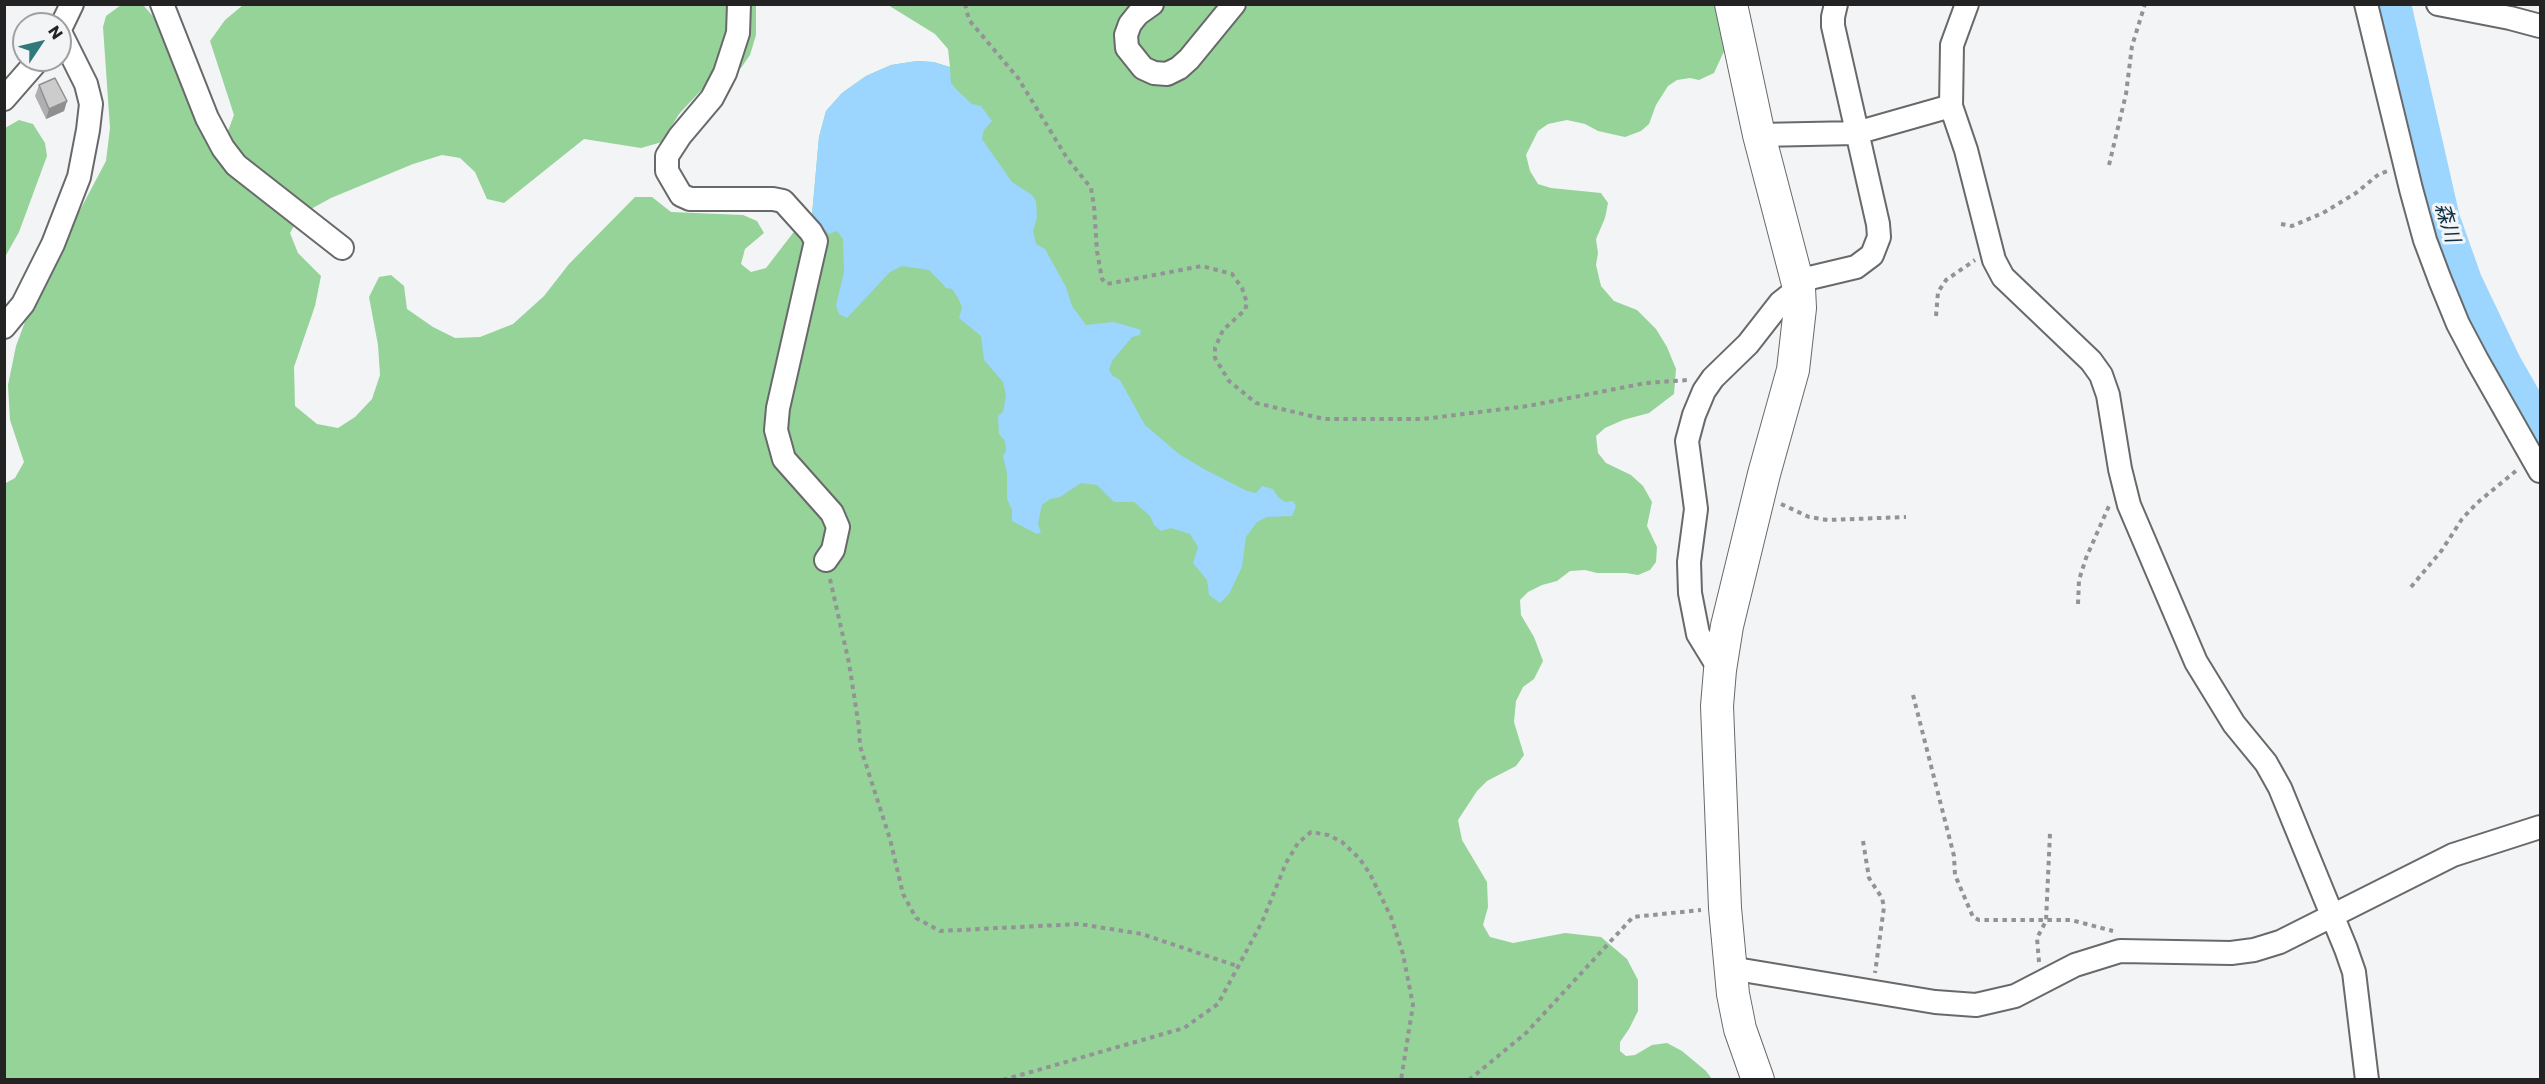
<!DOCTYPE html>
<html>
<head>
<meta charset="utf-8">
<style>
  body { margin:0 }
  #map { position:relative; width:2545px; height:1084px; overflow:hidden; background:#f3f4f6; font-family:Poppins,sans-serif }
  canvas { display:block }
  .frame { position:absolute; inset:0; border:6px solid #232324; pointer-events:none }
  .north { position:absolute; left:12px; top:12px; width:60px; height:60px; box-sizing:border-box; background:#f3f4f6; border:2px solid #a0a0a2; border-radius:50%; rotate:55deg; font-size:16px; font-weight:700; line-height:24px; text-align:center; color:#232324 }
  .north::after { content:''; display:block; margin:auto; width:21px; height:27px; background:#30797b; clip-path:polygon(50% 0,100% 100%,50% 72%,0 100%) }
</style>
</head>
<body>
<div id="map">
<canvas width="2545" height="1084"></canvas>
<div class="frame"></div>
<div class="north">N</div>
</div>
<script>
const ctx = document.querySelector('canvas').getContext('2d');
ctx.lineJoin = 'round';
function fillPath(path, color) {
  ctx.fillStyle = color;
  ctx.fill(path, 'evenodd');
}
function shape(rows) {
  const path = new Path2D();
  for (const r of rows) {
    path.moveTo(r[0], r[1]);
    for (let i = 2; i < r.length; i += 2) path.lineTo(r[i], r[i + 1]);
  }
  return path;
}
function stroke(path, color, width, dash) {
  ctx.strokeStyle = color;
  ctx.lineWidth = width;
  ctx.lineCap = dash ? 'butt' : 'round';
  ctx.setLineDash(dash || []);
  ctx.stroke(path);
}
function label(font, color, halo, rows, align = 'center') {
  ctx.font = font + ' Poppins,"Noto Sans JP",sans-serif';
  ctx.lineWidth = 6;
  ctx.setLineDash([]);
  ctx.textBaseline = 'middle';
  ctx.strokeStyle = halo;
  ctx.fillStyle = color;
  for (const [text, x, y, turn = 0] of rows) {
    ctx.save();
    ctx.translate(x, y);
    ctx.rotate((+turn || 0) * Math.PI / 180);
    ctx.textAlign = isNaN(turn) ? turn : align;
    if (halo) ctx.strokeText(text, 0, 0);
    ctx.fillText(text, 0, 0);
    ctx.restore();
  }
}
fillPath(shape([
  [121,5,144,6,164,29,209,130,228,131,234,115,210,41,225,20,243,5,756,5,756,35,750,55,741,68,722,80,706,85,679,114,662,142,641,148,584,139,504,203,487,199,475,172,460,158,442,155,413,164,331,198,300,215,290,233,298,253,321,276,315,306,294,367,295,406,317,424,338,428,355,417,372,399,380,375,378,345,369,297,379,277,391,275,404,286,407,309,433,327,455,338,480,337,513,324,544,296,569,264,635,197,652,197,671,212,743,215,757,221,764,233,745,249,741,264,751,272,766,268,793,233,812,215,819,137,826,111,842,93,866,76,891,65,917,61,933,62,950,67,948,49,935,34,888,5,1716,5,1725,49,1714,73,1699,80,1690,78,1677,80,1668,86,1656,105,1649,124,1641,131,1625,137,1598,131,1585,124,1567,120,1548,124,1538,131,1526,155,1530,171,1538,184,1551,188,1601,193,1608,203,1605,218,1596,239,1598,253,1596,265,1601,286,1614,301,1637,310,1656,329,1667,347,1676,369,1674,394,1649,413,1623,420,1605,428,1596,436,1598,453,1606,463,1631,475,1643,486,1652,502,1647,526,1657,547,1656,562,1650,570,1638,575,1626,573,1597,573,1585,570,1570,571,1557,581,1542,585,1528,592,1520,600,1521,615,1534,637,1543,661,1534,679,1523,687,1516,701,1514,722,1524,755,1516,766,1487,781,1477,791,1458,820,1462,840,1487,882,1488,907,1483,925,1490,937,1513,943,1565,933,1601,937,1627,959,1638,980,1638,1011,1629,1029,1620,1042,1620,1051,1626,1056,1635,1055,1652,1045,1667,1043,1682,1051,1706,1071,1712,1079,5,1079,4,484,15,478,24,462,10,420,8,385,16,346,35,295,106,161,110,128,103,27,106,16],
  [19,120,33,124,45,143,47,156,19,232,5,257,5,128]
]), '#95d399');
fillPath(shape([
  [917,61,933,62,950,67,951,83,957,90,972,104,981,106,992,121,984,130,982,139,1012,182,1032,195,1036,201,1037,218,1033,231,1036,244,1045,249,1066,287,1072,306,1086,325,1114,322,1141,330,1140,335,1132,337,1112,361,1109,370,1113,376,1120,380,1145,425,1179,454,1204,469,1247,491,1256,493,1262,486,1273,489,1278,497,1285,502,1293,501,1296,506,1292,516,1267,517,1257,522,1246,537,1242,567,1229,594,1220,603,1209,595,1207,580,1193,563,1198,547,1190,534,1171,528,1161,531,1154,525,1150,516,1134,502,1114,502,1097,485,1081,483,1060,497,1050,499,1042,505,1038,524,1041,532,1037,534,1012,521,1012,510,1007,499,1007,474,1003,456,1006,451,1005,441,999,434,998,416,1003,412,1006,396,1003,382,984,360,981,336,959,318,962,307,958,298,952,289,946,288,929,270,902,266,890,272,847,318,839,314,836,305,844,272,843,239,837,231,829,234,812,215,819,137,826,111,842,93,866,76,891,65]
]), '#9cd5fd');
stroke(shape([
  [2394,4,2443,219,2465,281,2505,365,2540,426]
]), '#9cd5fd', 34);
const street = shape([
  [162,4,207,118,223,148,236,165,342,248],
  [739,4,738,33,725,73,712,98,680,136,667,156,667,171,681,195,690,199,773,199,783,201,811,232,816,241,778,408,776,430,784,459,832,513,838,527,833,550,826,560],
  [1152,4,1138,14,1130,24,1126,35,1127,48,1143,68,1154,73,1167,74,1179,68,1189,59,1234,4],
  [1967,4,1952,45,1951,106,1966,150,1994,260,2003,277,2091,361,2101,375,2108,395,2120,469,2129,505,2196,662,2234,724,2266,763,2280,788,2346,949,2354,972,2367,1080],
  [2366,4,2411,189,2425,240,2440,280,2458,324,2477,360,2540,471],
  [2438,4,2510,18,2540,26],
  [60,29,72,4],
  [4,99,38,60],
  [1759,135,1856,133,1951,106],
  [1797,281,1856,267,1872,255,1879,237,1878,224,1833,26,1833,17,1836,4],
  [4,327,23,304,53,244,79,177,88,130,91,104,86,84,60,32],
  [1720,670,1698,634,1690,593,1689,562,1696,509,1687,441,1694,415,1704,391,1713,378,1748,344,1780,303,1799,288],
  [1730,968,1935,1002,1976,1005,2015,996,2075,965,2120,951,2231,953,2254,950,2280,942,2453,855,2540,827]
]);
const secondary = shape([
  [1731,4,1759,135,1799,288,1800,308,1793,370,1764,474,1727,626,1720,670,1717,706,1725,908,1733,994,1740,1029,1758,1080]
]);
stroke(street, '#68696a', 26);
stroke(secondary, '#68696a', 34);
stroke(shape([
  [965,4,969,20,1018,78,1067,158,1091,188,1094,206,1097,251,1102,279,1107,284,1202,266,1232,274,1242,288,1247,303,1245,310,1223,330,1215,348,1215,358,1229,381,1256,403,1324,419,1423,419,1528,406,1646,383,1688,380],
  [2109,165,2126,94,2132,46,2145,4],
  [2281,224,2292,226,2323,213,2356,193,2379,174,2388,171],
  [1936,316,1938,292,1946,280,1975,260],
  [1781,504,1809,517,1828,520,1906,517],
  [830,579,849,663,859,727,860,746,890,839,903,894,916,918,940,931,1079,924,1142,934,1237,966],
  [2411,587,2442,550,2462,519,2477,503,2517,470],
  [2078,604,2079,580,2086,558,2109,506],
  [1913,695,1954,856,1955,875,1973,917,1979,920,2071,920,2113,931],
  [1863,841,1869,878,1882,898,1884,907,1875,973],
  [2039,962,2037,938,2046,921,2050,833],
  [1003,1080,1184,1028,1218,1004,1262,922,1286,863,1298,843,1311,832,1328,835,1342,842,1359,858,1370,874,1391,917,1403,954,1413,1005,1401,1080],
  [1469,1080,1526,1033,1633,917,1701,910]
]), '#939395', 4, [4.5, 4.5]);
stroke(street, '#fff', 22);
stroke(secondary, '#fff', 32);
fillPath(shape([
  [39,85,67,101,64,111,46,119,35,96]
]), '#b0afb0');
fillPath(shape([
  [67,101,64,111,46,119,49,109]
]), '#908f90');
const building = shape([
  [55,78,67,101,49,109,39,85,55,78]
]);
fillPath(building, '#cdcccd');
stroke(building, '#908f90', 1.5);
label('italic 20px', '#0d2e42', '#f3f4f6', [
  ["森川",2446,223,73]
]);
</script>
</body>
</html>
